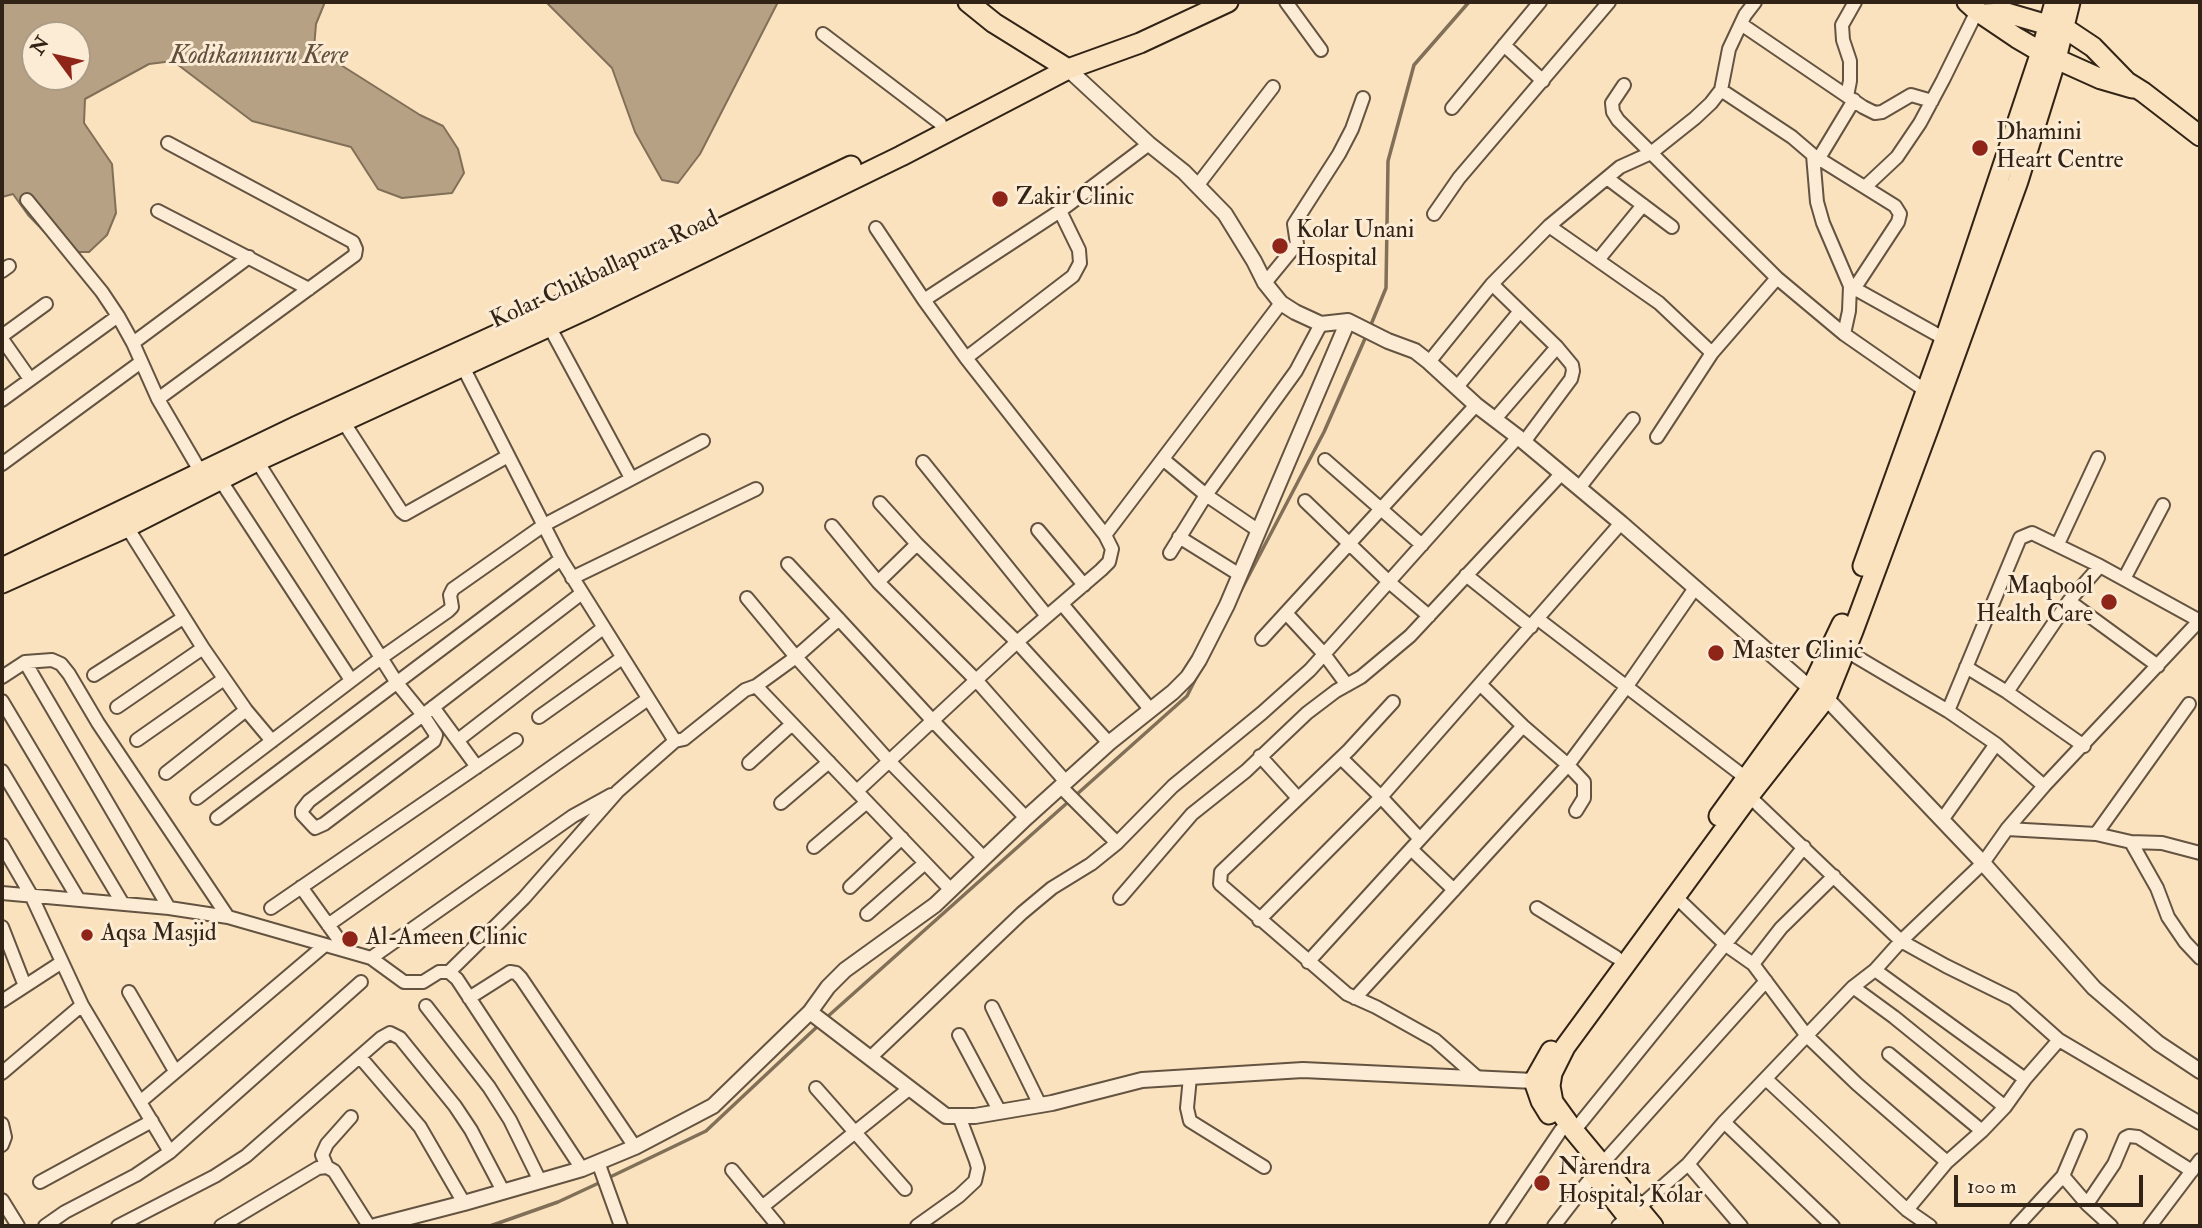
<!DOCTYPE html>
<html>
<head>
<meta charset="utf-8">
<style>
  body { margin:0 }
  #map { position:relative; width:2202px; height:1228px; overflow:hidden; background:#fae2bf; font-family:"IM FELL Double Pica",serif }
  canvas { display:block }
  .frame { position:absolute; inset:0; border:4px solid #312315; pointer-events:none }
  .north { position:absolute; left:21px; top:21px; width:70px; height:70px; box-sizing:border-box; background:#fcecd5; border:2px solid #ab9c88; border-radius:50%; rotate:303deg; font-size:19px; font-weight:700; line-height:28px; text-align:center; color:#312315 }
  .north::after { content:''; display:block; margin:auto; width:24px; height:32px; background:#8f2418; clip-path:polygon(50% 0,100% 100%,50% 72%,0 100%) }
  .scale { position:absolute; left:1954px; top:1175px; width:189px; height:32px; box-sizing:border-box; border:4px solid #312315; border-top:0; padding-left:9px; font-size:21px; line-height:24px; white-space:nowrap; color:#312315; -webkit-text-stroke:5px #fcecd5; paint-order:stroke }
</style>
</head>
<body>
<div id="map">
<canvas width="2202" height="1228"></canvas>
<div class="frame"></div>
<div class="north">N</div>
<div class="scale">100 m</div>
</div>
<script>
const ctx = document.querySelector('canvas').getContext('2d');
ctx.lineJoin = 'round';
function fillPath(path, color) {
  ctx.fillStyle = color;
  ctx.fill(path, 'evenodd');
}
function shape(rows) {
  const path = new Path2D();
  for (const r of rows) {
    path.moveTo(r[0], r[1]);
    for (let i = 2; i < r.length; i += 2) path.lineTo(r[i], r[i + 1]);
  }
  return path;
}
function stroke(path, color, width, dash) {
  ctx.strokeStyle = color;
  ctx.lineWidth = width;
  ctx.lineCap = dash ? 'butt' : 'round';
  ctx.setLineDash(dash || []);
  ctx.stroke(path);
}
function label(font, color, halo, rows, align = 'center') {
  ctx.font = font + ' "IM FELL Double Pica",serif';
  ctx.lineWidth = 6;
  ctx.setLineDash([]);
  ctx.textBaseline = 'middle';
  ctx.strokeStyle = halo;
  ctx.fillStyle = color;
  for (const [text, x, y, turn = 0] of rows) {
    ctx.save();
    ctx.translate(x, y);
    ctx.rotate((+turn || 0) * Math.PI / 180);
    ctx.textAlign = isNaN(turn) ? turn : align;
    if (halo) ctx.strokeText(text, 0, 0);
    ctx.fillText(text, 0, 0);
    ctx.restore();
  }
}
const water = shape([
  [2,2,325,2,316,24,314,48,420,115,443,126,458,149,464,173,452,193,402,198,378,189,351,147,252,121,173,61,149,64,85,99,84,123,112,164,116,213,107,235,89,252,64,252,28,215,13,194,2,197,2,2],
  [35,35,77,35,77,77,35,77,35,35],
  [546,2,778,2,700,154,678,183,662,180,635,132,612,68,546,2]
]);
fillPath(water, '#b6a185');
stroke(water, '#816f58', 2);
stroke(shape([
  [1370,327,1386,288,1388,161,1414,65,1469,2],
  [1236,600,1324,432,1367,334],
  [826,1018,1187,696,1199,672],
  [608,1178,706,1131,820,1024],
  [490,1226,558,1202,601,1182]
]), '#816f58', 3.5);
const minor = shape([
  [1286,2,1321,50],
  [1741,24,1863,107,1875,113,1882,112,1911,95,1932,101],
  [823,34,940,123],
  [1504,45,1543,81],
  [1624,85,1612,103,1613,112,1618,120,1777,278,1844,334,1926,391],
  [1721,90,1792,137,1813,155,1817,202,1823,223,1850,286,1849,311,1844,334],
  [1847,96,1850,81,1850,61,1843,40,1842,25,1855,2],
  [1452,108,1540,2],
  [1813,155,1895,206,1900,214,1898,222,1854,289],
  [1819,158,1854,100],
  [1607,178,1672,227],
  [1197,186,1273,87],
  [1865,187,1897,157,1920,123,1943,80,1977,11],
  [27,200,102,292,118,316,133,343,158,399,203,476],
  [158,211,309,289],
  [1434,214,1459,178,1609,2],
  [1549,226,1659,303,1712,353],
  [1598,260,1643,205],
  [2,271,9,266],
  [1265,283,1297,244,1294,224,1339,154,1352,129,1363,98],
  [1492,284,1557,347,1572,365,1573,371,1571,379,1524,442],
  [1850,286,1945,339],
  [924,300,1060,211,1149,144],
  [549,326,631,478],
  [2,336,46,304],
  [2,339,30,379],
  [133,343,249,257],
  [966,358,1073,276,1080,263,1079,250,1060,211],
  [1429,362,1492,284,1549,226,1620,167,1651,153,1695,118,1711,103,1721,90,1729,49,1745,15,1755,2],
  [463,367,561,559,675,741,684,739,745,690,756,686,951,890],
  [1457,387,1520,311],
  [158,399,355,255,356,249,353,242,168,143],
  [2,400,118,316],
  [339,415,401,511,405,514,508,456],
  [1495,419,1557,347],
  [1657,437,1712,353,1777,278],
  [1164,460,1206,495,1259,531],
  [1325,460,1422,545],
  [257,461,397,683,423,715,436,735,434,741,324,824,315,828,302,814,302,810,309,801,423,715,582,593],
  [923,462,1047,616],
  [2,464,141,362],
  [221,481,351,680],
  [1579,488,1633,419],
  [1305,501,1389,582,1429,616],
  [880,503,917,544,1017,642,1109,743],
  [832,526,878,582,977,681,1066,782],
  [127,527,203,648,246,710,272,741],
  [1038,530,1084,585],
  [1105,535,1281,303],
  [1179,537,1240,575],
  [2058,544,2098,458],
  [1170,553,1206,495,1296,371,1321,324],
  [788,564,933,721,1026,818],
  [1466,575,1531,627],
  [572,578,756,489],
  [2124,579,2163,505],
  [878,582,917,544],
  [747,598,796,657,889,761,984,858],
  [2069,601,2158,666],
  [1062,604,1150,709],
  [1286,613,1324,654,1347,685],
  [1538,619,1746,778],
  [1262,639,1476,405],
  [1845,650,1948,711,1996,744,2044,786],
  [25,662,169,908],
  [1966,667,2007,692,2084,746],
  [94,675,183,618],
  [2,677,25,662,52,660,61,664,69,674,98,723,228,917],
  [1481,685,1523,726,1568,765,1584,782,1584,798,1576,811],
  [756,686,796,657,839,619],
  [2007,692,2069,601,2100,566],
  [2,701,123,904],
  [1393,702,1349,750,1221,872,1220,884,1347,994,1376,1007,1435,1040,1479,1079],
  [117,707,203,648],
  [433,707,477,767],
  [1948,711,2020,538,2032,533,2100,566,2200,621],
  [539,717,622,658],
  [137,740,224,679],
  [458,740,603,628],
  [1260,756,1298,798],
  [1341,758,1381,797,1420,839],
  [749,763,792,724],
  [2,771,79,900],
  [166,773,246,710],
  [1061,787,1117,843],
  [857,791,1017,642,1101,570,1109,562,1112,549,1105,535,966,358,924,300,876,228],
  [1749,796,1901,941,1946,966,2013,999,2059,1040,2025,1079,2005,1107,1982,1131,1947,1162,1907,1210],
  [197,798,381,658,448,611,452,607,450,595,453,589,544,525,703,441],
  [781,803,829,762],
  [217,818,561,559],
  [1942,820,1996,744],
  [2007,829,2096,834,2131,842,2162,843,2200,853],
  [2096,834,2189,704],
  [2131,842,2157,888,2168,917,2185,942,2200,958],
  [2,845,31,895,82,1005,170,1152],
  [814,847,867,802],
  [1411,849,1454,890],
  [301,887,347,951],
  [850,887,902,838],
  [2,893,169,908,228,917,371,958,404,982,423,982,439,972,449,972,457,979,582,1169],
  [1676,897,1726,945,1753,964,1807,1036,1857,1084,1947,1162],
  [1120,898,1192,814,1246,771,1307,713,1336,691,1361,677,1410,636,1562,473],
  [271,908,516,740],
  [1537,908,1616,957],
  [867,914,925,863],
  [1259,920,1381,797,1621,523],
  [328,925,648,699],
  [2,927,25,986],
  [371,958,573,816,611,795],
  [1308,962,1523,726],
  [1753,964,1781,928,1834,876],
  [1875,970,2025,1079],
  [449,972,524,898,618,791,675,741],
  [1853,987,1894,1017,2005,1107],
  [129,992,175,1071],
  [469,998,510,972,516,973,521,978,635,1147],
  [1355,998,1568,765,1627,686,1695,588],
  [2,1001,62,962],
  [426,1006,489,1087,510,1120,540,1181],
  [992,1007,1040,1105],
  [959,1035,1000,1112],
  [2059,1040,2200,1123],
  [1889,1054,1982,1131],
  [360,1057,420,1127,464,1203],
  [871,1057,1022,913,1052,888,1091,864,1117,843,1173,786,1262,713,1310,670,1518,437],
  [2,1073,82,1005],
  [1190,1077,1187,1108,1190,1121,1264,1167],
  [1766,1079,1907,1210,1930,1226],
  [816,1088,905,1189],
  [140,1102,325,945],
  [1724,1122,1833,1226],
  [2,1124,5,1137,2,1145],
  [1574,1131,1804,847],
  [598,1162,621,1226],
  [1602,1164,1766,981],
  [1688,1164,1741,1226],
  [327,1167,322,1155,327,1144,351,1117],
  [732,1170,778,1226],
  [2063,1176,2087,1204,2111,1226],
  [40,1182,152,1121],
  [2,1200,18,1226],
  [2087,1204,2114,1164,2125,1138,2129,1136,2138,1137,2192,1171],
  [762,1207,910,1088],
  [45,1226,65,1212,136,1175,170,1152,361,982],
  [118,1226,215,1176,246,1156,381,1038,390,1033,400,1038,455,1106,471,1130,503,1191],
  [221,1226,318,1168,327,1167,334,1171,369,1226],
  [917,1226,959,1196,975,1181,978,1168,976,1161,959,1116],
  [1496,1226,1561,1130],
  [1554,1226,1594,1174],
  [1618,1226,1688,1164,1724,1122,1853,987,1875,970,1901,941,1983,863,2007,829,2044,786,2199,621],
  [2017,1226,2063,1176,2080,1136],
  [2150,1226,2200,1160]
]);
const tertiary = shape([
  [1068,69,1149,144,1184,172,1225,214,1254,261,1265,283,1281,303,1295,312,1321,324,1348,321,1388,341,1415,351,1429,362,1476,405,1518,437,1621,523,1811,689,1826,698,1983,863,2094,988,2158,1043,2200,1071],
  [810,1012,828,987,845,970,935,905,1026,818,1109,743,1173,692,1188,677,1199,660,1227,605,1348,321],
  [375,1226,464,1203,582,1169,635,1147,713,1106,810,1012,946,1116,975,1116,1052,1103,1142,1080,1303,1070,1534,1081]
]);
const primary = shape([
  [968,2,994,23,1068,69],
  [1967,2,1977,11,2017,38,2041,52,2101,79,2132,88],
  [1982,14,2007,13,2048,25,2063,27,2093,47,2127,82,2143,92,2200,136],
  [1863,566,1945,339,2041,52,2055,2],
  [2,568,297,426,531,319,851,166],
  [2,583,127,527,257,461,589,308,901,156,1068,69,1140,43,1228,2],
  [1719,816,1811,689,1842,624],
  [1549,1114,1541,1101,1534,1081,1551,1051],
  [1590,1169,1635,1226],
  [1653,1226,1574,1131,1553,1102,1550,1086,1552,1073,1565,1047,1749,796,1826,698,1853,631,1930,424,2018,181,2056,59,2070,2]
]);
stroke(minor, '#635340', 16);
stroke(tertiary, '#635340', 18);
stroke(primary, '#312315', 23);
stroke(minor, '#fcecd5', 12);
stroke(tertiary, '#fcecd5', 14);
stroke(primary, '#fae2bf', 19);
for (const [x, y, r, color] of [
  [1980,148,9,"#8f2418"],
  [1000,199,9,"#8f2418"],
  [1280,246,9,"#8f2418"],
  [2109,602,9,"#8f2418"],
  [1716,653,9,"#8f2418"],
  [87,935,7,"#8f2418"],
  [350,939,9,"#8f2418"],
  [1542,1183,9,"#8f2418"]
]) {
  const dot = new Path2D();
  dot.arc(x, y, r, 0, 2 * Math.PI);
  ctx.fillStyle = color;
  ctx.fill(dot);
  stroke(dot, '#fcecd5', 2.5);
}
label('24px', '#312315', '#fcecd5', [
  ["Dhamini",1996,134],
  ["Heart Centre",1996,162],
  ["Zakir Clinic",1016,199],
  ["Kolar Unani",1296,232],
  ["Hospital",1296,260],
  ["Maqbool",2093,588,"right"],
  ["Health Care",2093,616,"right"],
  ["Master Clinic",1732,653],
  ["Aqsa Masjid",101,935],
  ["Al-Ameen Clinic",366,939],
  ["Narendra",1558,1169],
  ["Hospital, Kolar",1558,1197]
], 'left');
label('24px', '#312315', '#fcecd5', [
  ["Kolar Chikballapura Road",605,271,-25]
]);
label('italic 26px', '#604f3c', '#fcecd5', [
  ["Kodikannuru Kere",259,57]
]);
</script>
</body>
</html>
